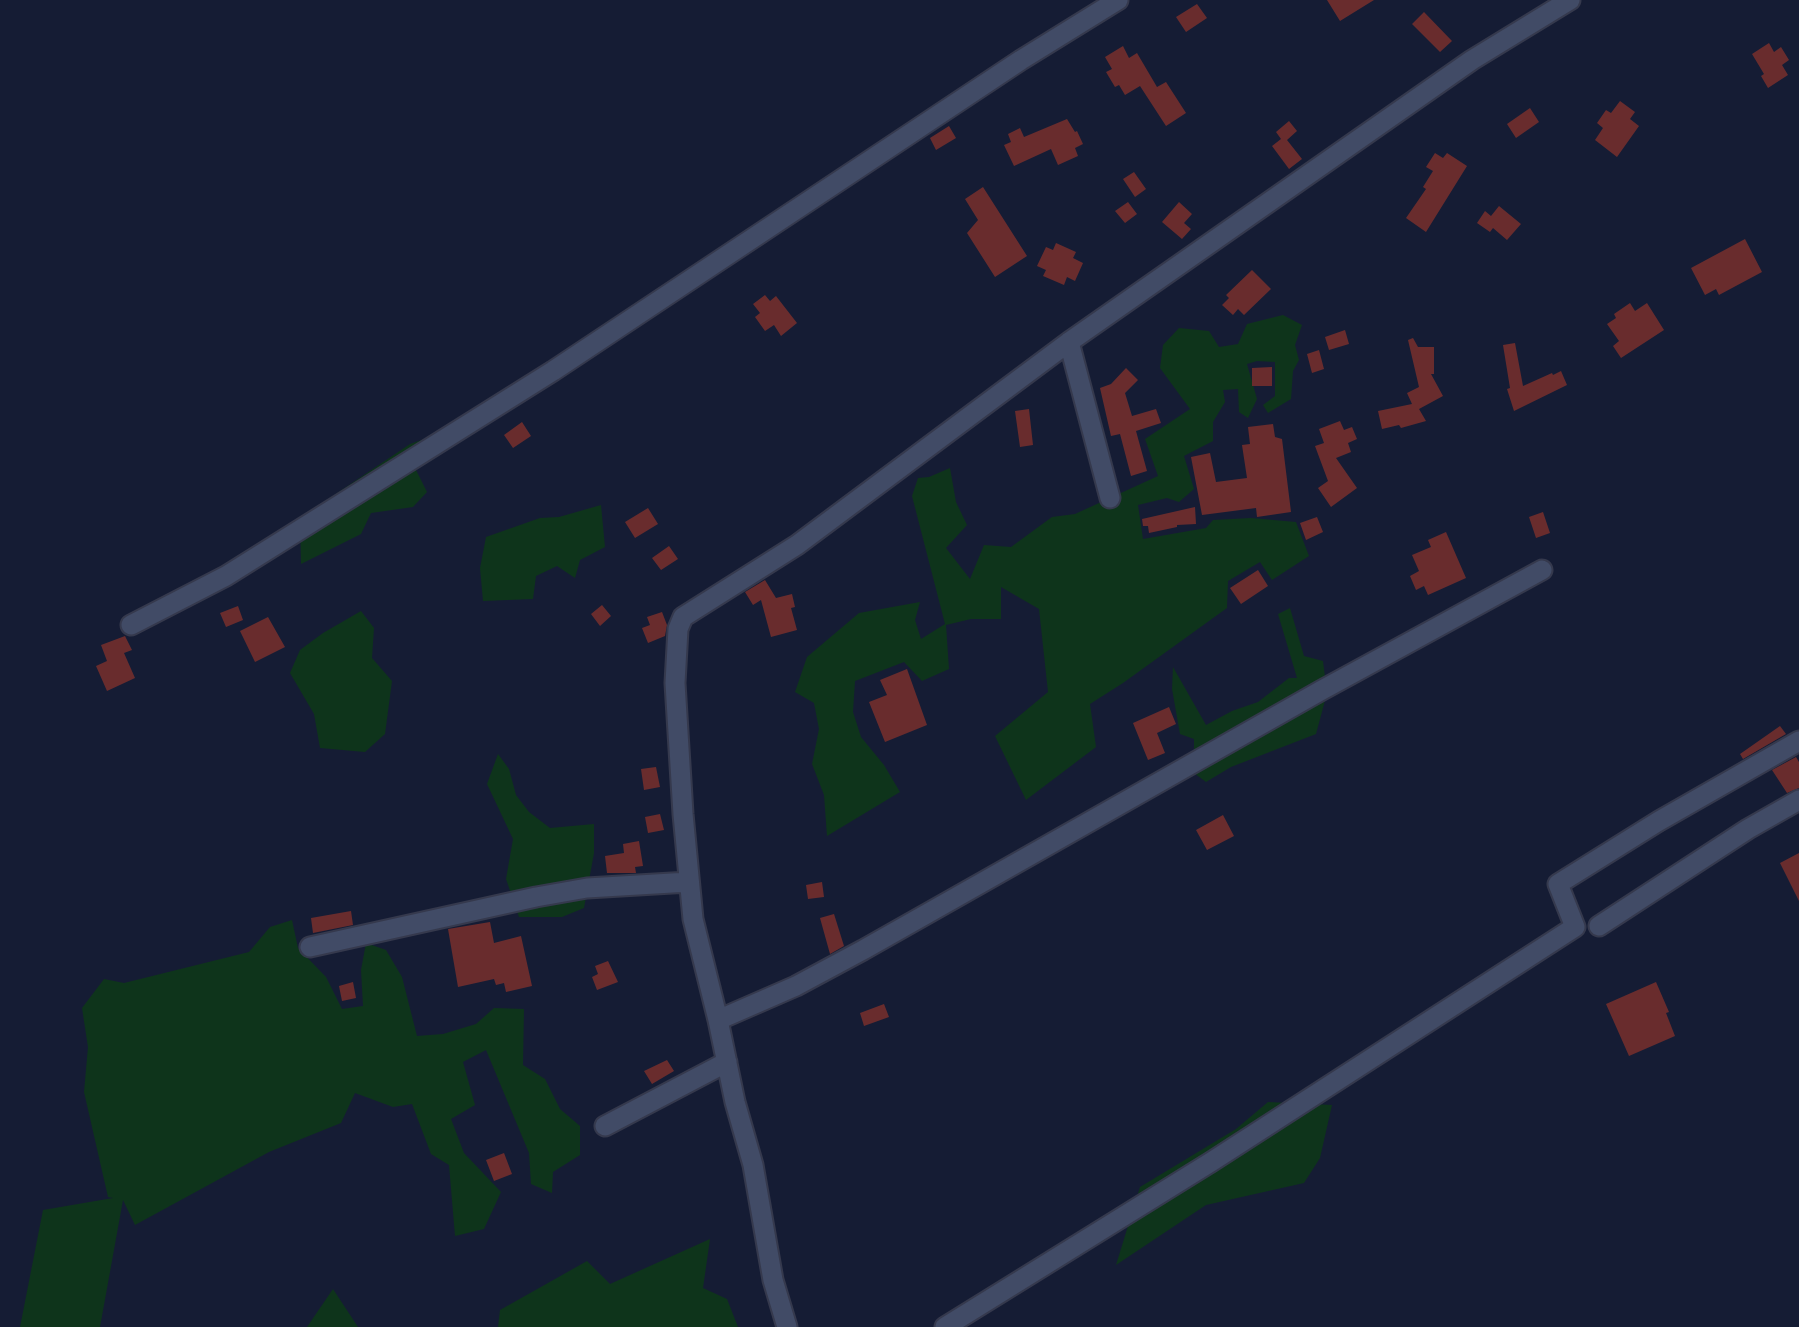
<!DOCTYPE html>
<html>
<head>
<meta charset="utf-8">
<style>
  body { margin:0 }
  canvas { display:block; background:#151c34 }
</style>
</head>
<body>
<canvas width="1799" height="1327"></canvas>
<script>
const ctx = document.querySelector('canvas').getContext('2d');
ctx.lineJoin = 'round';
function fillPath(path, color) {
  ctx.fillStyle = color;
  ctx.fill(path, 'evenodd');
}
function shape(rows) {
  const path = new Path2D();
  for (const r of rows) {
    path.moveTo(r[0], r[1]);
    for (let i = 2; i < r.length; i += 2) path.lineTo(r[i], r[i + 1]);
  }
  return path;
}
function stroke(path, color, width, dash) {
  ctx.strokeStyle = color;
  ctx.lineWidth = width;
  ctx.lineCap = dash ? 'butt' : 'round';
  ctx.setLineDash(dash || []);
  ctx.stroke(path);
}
fillPath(shape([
  [1283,315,1302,325,1295,345,1299,360,1293,371,1291,399,1268,413,1263,405,1275,396,1275,362,1257,361,1247,364,1257,399,1248,418,1239,412,1238,389,1223,390,1225,402,1213,422,1213,441,1184,456,1194,489,1179,502,1167,498,1138,505,1143,539,1206,528,1213,520,1251,518,1296,522,1309,556,1272,580,1260,562,1228,581,1227,608,1123,683,1090,704,1096,747,1026,800,995,736,1048,692,1039,609,1001,587,1001,619,971,619,946,625,949,669,922,681,904,662,855,681,853,712,861,737,884,765,900,792,827,836,824,795,812,764,819,729,814,703,795,692,807,657,859,613,920,602,915,620,921,639,945,624,912,496,918,478,929,477,950,468,956,502,967,525,946,548,970,579,984,545,1011,547,1052,517,1075,514,1158,476,1145,439,1190,409,1160,368,1163,345,1179,328,1209,331,1219,347,1238,344,1247,324],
  [430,437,437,452,416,470,427,492,413,507,371,513,361,534,301,564,300,518,410,444],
  [601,505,605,547,580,560,575,578,557,566,536,576,533,599,483,601,480,568,486,537,540,518,559,517],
  [1290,608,1304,656,1323,661,1327,693,1316,734,1231,767,1206,782,1194,773,1194,739,1180,734,1172,689,1173,667,1206,725,1232,711,1258,702,1289,678,1297,678,1278,614],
  [361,611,374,628,372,658,392,681,385,734,365,752,320,748,314,714,290,673,300,650,323,633],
  [498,754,509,769,516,795,529,812,550,828,594,824,594,853,584,908,562,917,519,917,506,879,513,839,487,784],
  [292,920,298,948,326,977,342,1009,363,1006,361,970,366,943,386,950,402,977,417,1036,443,1034,476,1024,494,1008,524,1009,523,1065,545,1079,560,1109,580,1126,580,1155,553,1172,552,1193,531,1184,529,1153,486,1050,463,1062,475,1105,451,1119,464,1153,501,1192,484,1229,455,1236,449,1165,431,1154,412,1104,393,1107,355,1093,341,1123,269,1152,135,1225,123,1200,100,1327,20,1327,43,1210,113,1198,108,1197,84,1092,88,1047,82,1008,104,979,124,983,249,952,270,927],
  [1268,1102,1332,1105,1320,1158,1304,1183,1206,1205,1116,1265,1140,1187,1236,1129],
  [710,1239,703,1288,727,1299,738,1327,498,1327,500,1310,587,1261,610,1284],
  [333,1289,358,1327,307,1327]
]), '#0e341b');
fillPath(shape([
  [1327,0,1374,0,1340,21],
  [1197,4,1207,18,1186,32,1176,17],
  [1424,12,1452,41,1440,52,1412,24],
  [1769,43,1774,52,1781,47,1789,60,1782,65,1788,75,1768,88,1761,76,1764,74,1752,54],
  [1123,46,1129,58,1137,53,1157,87,1166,82,1186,113,1166,126,1140,86,1125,95,1119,85,1115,87,1106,72,1112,69,1105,57],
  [1620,101,1635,112,1630,119,1639,126,1617,157,1595,140,1603,128,1597,123,1606,110,1611,113],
  [1530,108,1539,122,1516,138,1507,124],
  [1067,119,1075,132,1077,131,1083,144,1075,148,1078,156,1058,165,1051,149,1014,166,1004,145,1011,142,1008,134,1020,128,1024,137],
  [1289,121,1297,131,1287,140,1302,159,1289,169,1272,146,1281,139,1276,132],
  [949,126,956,138,936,150,930,138],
  [1435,153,1443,158,1447,153,1467,166,1426,232,1406,218,1426,189,1423,187,1433,171,1426,167],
  [1134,172,1146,189,1135,197,1123,179],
  [983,187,1027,256,995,277,967,233,978,220,965,199],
  [1128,202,1137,214,1125,223,1115,211],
  [1179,202,1192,214,1184,223,1191,229,1182,239,1162,222],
  [1499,206,1521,224,1507,240,1493,228,1490,232,1477,223,1485,211,1491,216],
  [1745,239,1762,272,1719,295,1716,289,1705,295,1691,268],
  [1056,243,1076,252,1073,258,1083,263,1075,281,1067,277,1064,285,1043,276,1046,270,1037,266,1046,247,1053,250],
  [1252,270,1271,289,1244,315,1238,309,1233,315,1222,305,1229,298,1226,295],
  [765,295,770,301,776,296,797,323,781,336,774,325,765,331,755,317,760,313,753,304],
  [1630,303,1635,311,1647,303,1664,330,1621,358,1613,346,1619,341,1607,324,1616,318,1614,314],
  [1345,330,1349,344,1329,350,1325,337],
  [1413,338,1418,347,1434,347,1434,374,1431,374,1443,396,1419,409,1426,421,1401,428,1399,425,1382,429,1378,411,1412,404,1407,393,1419,387,1408,340],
  [1515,343,1523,386,1552,373,1553,375,1561,371,1567,385,1514,411,1507,389,1510,388,1503,345],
  [1319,350,1324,369,1312,373,1307,354],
  [1272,367,1272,386,1252,386,1252,368],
  [1126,368,1138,380,1125,393,1132,416,1156,409,1161,423,1136,431,1147,471,1131,476,1120,434,1111,436,1100,388,1111,384],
  [1029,409,1033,445,1020,447,1015,411],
  [1340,421,1344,430,1352,427,1357,439,1348,443,1351,452,1336,458,1357,488,1331,507,1318,488,1328,481,1315,446,1324,443,1319,429],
  [522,422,531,436,513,448,504,435],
  [1273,424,1275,437,1282,439,1291,512,1257,517,1256,508,1202,515,1191,457,1210,453,1216,482,1247,478,1242,445,1250,444,1248,427],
  [1195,507,1196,524,1177,525,1177,527,1149,533,1148,526,1143,526,1142,519],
  [648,508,658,524,635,538,625,522],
  [1543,512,1550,533,1536,538,1529,517],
  [1317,517,1323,532,1306,540,1300,523],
  [1446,532,1466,578,1428,595,1424,586,1416,590,1410,576,1419,571,1412,555,1431,547,1428,540],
  [669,546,678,559,661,570,652,558],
  [1258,570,1268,586,1241,604,1230,588],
  [765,580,776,598,792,594,795,607,791,608,797,630,771,637,761,600,753,605,745,592],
  [602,605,611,616,600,626,591,614],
  [238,606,243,620,226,627,220,613],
  [662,612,667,625,665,636,648,643,642,628,650,625,647,617],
  [268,617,285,647,255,662,240,631],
  [125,636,132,650,124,653,135,678,107,691,96,666,107,661,101,645],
  [907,669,927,725,885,742,869,702,887,695,880,680],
  [1169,707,1176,724,1157,733,1165,753,1148,760,1133,723],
  [1780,726,1786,734,1743,759,1740,754],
  [1796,757,1799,762,1799,788,1787,793,1772,770],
  [656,767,660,787,644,790,641,769],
  [660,814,664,830,648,833,645,817],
  [1223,815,1234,836,1207,850,1196,830],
  [639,841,643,866,635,867,636,873,607,873,605,856,624,853,623,844],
  [1799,853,1799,901,1780,863],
  [822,882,824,897,808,899,806,885],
  [351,911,353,925,313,933,311,918],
  [834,914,844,946,830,954,820,918],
  [490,922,494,943,521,936,532,986,506,992,504,983,496,985,494,979,458,987,448,929],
  [608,961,618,982,597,990,592,977,598,974,595,966],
  [353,982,356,998,342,1001,339,986],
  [1656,982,1669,1012,1666,1013,1675,1036,1629,1056,1606,1004],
  [884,1004,889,1017,864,1026,860,1013],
  [667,1060,674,1071,652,1084,644,1071],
  [504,1153,512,1174,494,1181,486,1160]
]), '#692c2d');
const minor = shape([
  [1069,342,1110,498],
  [131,625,226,576,553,371,1021,60,1118,0],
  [1599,926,1748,829,1799,800],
  [310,947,536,897,587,888,689,882],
  [718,1020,796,986,863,950,1322,690,1542,570],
  [605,1126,727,1062],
  [787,1327,773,1280,753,1165,735,1102,718,1020,693,919,683,814,675,683,678,629,683,617,797,545,1069,342,1472,60,1570,0],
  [945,1327,1211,1162,1575,927,1558,884,1659,821,1799,741]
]);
stroke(minor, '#35394d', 23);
stroke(minor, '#414b66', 19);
</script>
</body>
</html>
